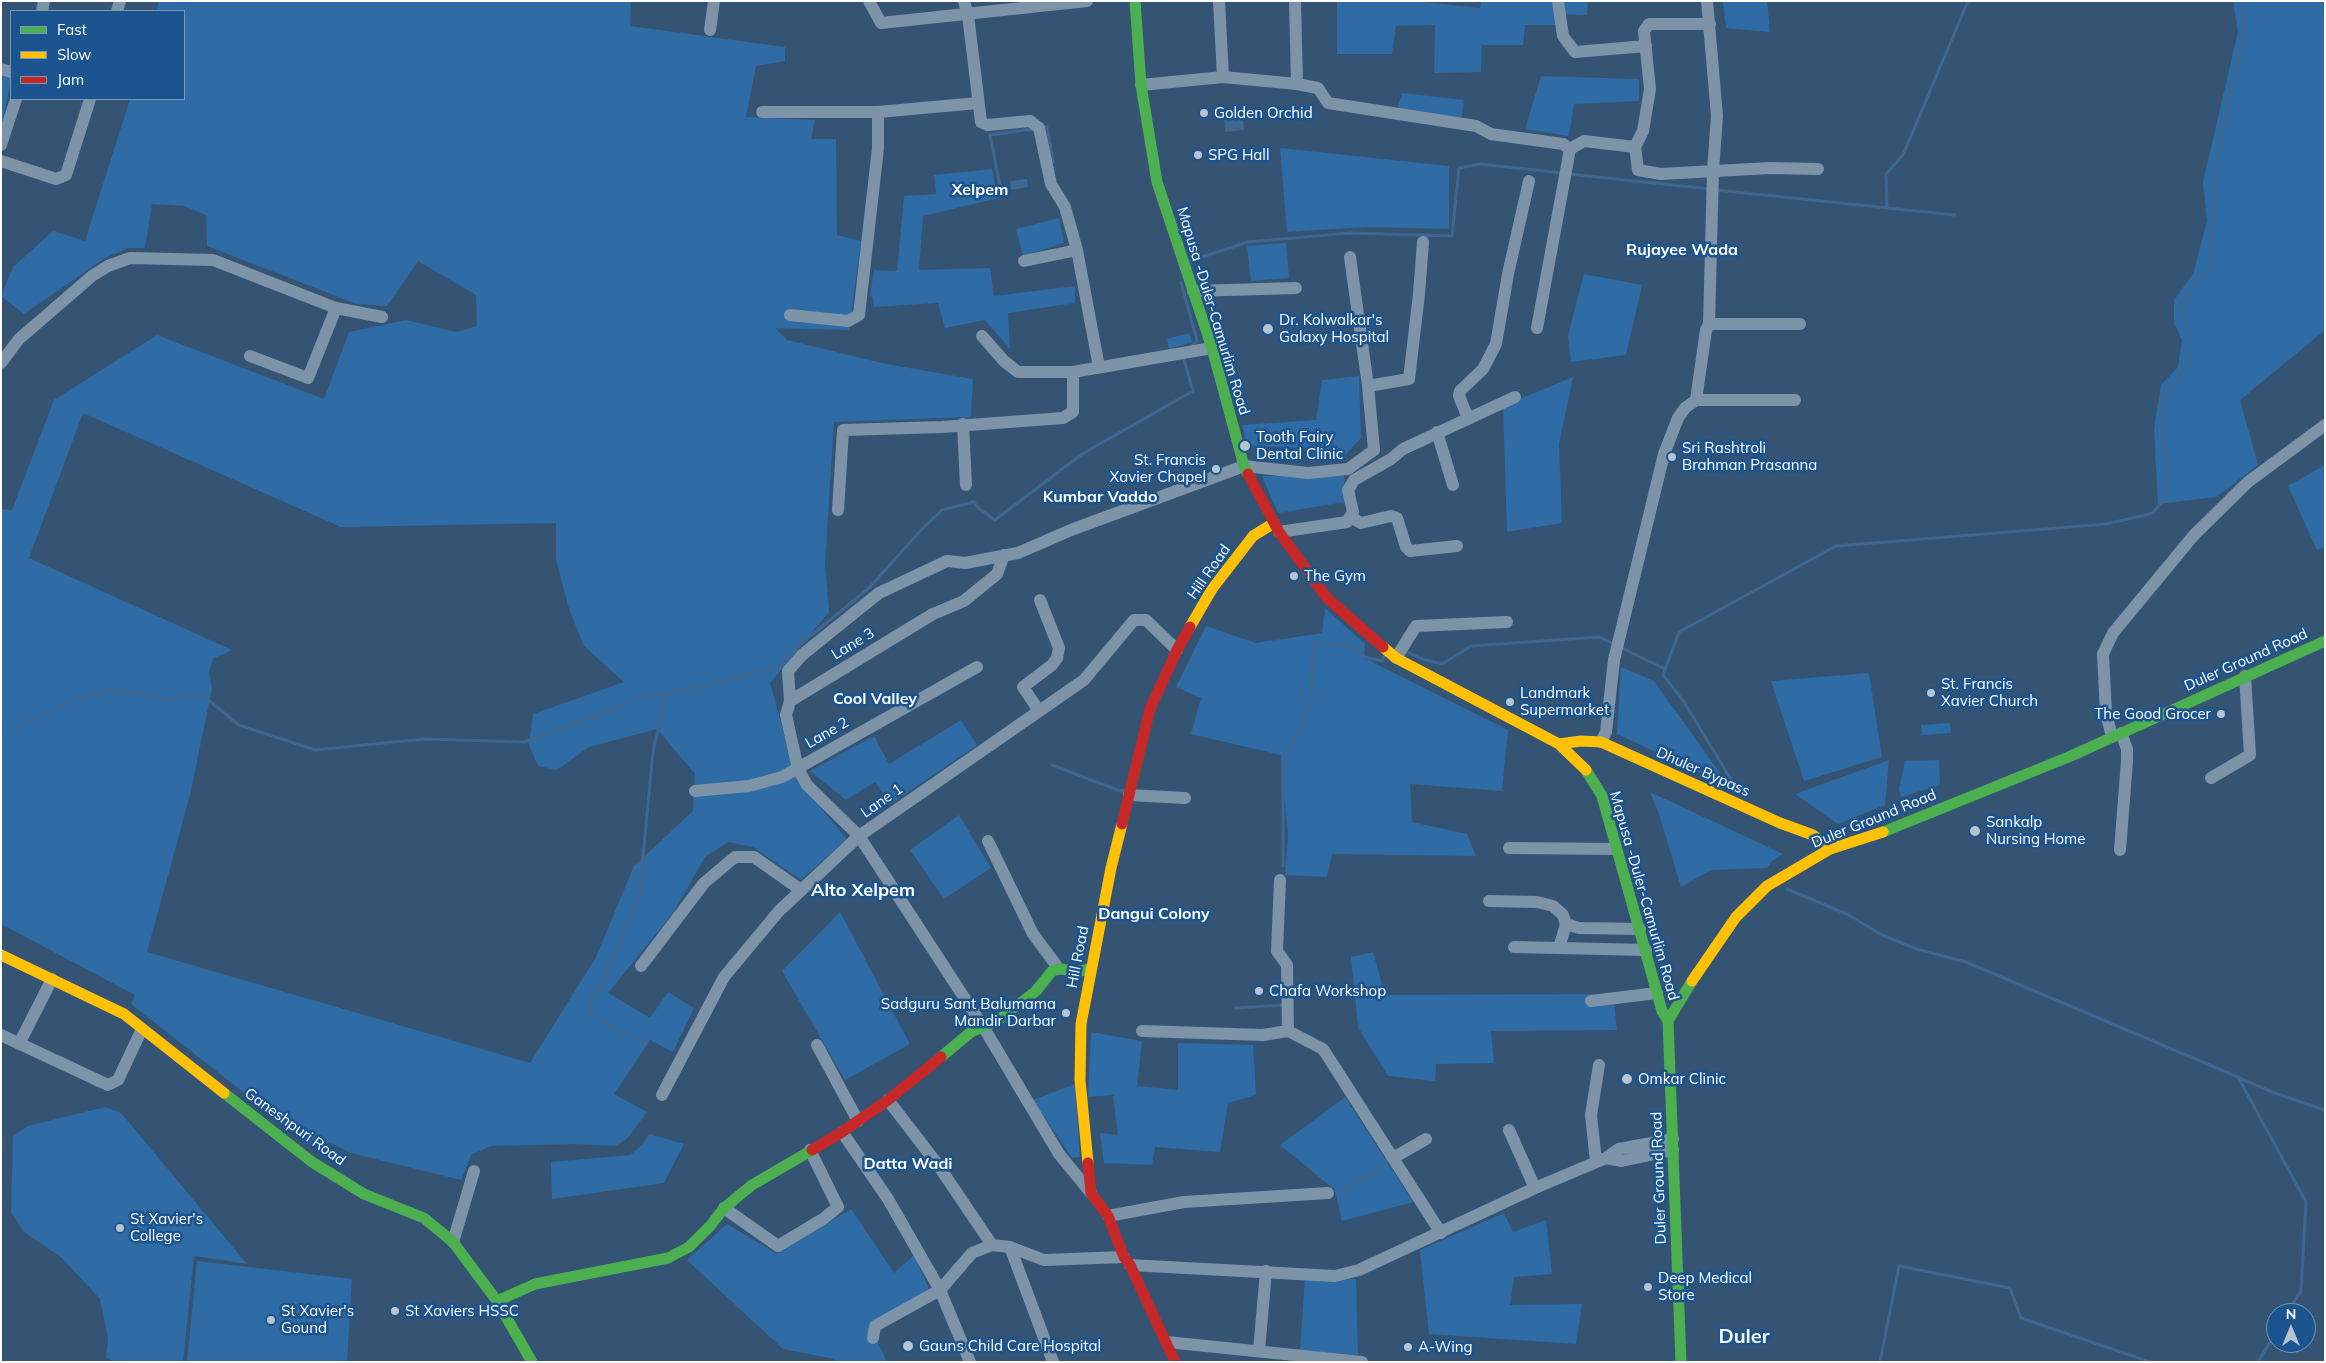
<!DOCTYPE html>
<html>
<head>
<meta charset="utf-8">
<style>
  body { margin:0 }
  #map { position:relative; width:2326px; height:1363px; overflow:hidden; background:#355474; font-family:Mulish,sans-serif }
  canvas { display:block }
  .frame { position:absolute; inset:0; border:2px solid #fff; pointer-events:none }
  .legend { position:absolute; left:10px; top:10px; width:175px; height:90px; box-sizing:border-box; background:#1b548e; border:1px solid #7698bb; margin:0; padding:6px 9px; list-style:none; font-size:15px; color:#fff }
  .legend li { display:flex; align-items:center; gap:10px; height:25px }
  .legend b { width:25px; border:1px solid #7698bb }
  .north { position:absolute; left:2266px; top:1303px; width:50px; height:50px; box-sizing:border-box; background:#1b548e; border:1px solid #7698bb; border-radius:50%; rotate:0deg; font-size:14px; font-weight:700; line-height:20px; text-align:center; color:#fff }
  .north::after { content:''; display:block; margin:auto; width:18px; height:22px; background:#b8c3ce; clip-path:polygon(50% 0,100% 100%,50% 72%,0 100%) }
</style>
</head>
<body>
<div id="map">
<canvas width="2326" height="1363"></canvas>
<div class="frame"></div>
<ul class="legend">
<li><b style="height:6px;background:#4caf50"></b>Fast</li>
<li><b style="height:6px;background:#ffc107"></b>Slow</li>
<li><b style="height:6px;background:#c62828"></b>Jam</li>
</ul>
<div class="north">N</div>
</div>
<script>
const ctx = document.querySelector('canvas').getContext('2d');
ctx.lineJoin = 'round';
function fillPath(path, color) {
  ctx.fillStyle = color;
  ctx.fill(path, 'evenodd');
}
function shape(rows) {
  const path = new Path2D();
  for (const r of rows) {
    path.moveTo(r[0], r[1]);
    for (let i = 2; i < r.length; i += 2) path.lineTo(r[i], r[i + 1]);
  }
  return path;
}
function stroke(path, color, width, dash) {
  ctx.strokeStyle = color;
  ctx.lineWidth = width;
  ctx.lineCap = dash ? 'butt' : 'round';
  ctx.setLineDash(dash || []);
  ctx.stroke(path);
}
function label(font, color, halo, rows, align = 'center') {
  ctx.font = font + ' Mulish,sans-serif';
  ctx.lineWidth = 5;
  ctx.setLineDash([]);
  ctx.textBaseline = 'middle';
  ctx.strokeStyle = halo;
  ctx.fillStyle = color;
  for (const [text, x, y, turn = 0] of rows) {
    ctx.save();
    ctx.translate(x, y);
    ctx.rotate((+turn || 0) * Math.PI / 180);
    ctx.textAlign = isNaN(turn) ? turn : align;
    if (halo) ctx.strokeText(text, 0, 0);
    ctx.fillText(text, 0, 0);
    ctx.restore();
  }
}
fillPath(shape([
  [159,1,631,1,630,26,785,47,785,61,756,66,746,117,815,120,811,139,836,139,837,235,861,241,849,330,775,328,787,340,886,364,973,379,971,417,834,422,825,562,829,612,770,683,797,780,847,839,801,880,753,847,728,842,705,857,673,913,608,993,650,1018,668,992,694,1008,673,1052,650,1040,614,1094,647,1112,628,1138,616,1146,576,1144,491,1146,471,1155,461,1180,351,1153,329,1142,322,1154,131,1004,135,995,1,924,1,509,12,510,54,400,157,335,324,399,349,332,406,320,456,332,477,326,476,295,418,261,387,306,357,304,207,246,206,215,184,206,152,204,145,248,128,248,105,258,24,314,1,296,13,267,53,231,85,241,130,99,184,99,184,11,156,11],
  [83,413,341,527,556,523,556,559,569,609,584,646,624,682,533,714,529,745,538,766,557,770,589,747,657,729,695,774,693,811,634,866,596,957,530,1063,147,952,190,795,212,689,209,671,214,658,232,650,29,558],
  [1337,1,1413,1,1480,8,1481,1,1588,1,1587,15,1562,14,1562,25,1525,25,1523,45,1482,45,1481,72,1434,73,1435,25,1396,26,1392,54,1337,54],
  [1723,1,1767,1,1770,32,1726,28],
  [2233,1,2325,1,2325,330,2240,400,2258,465,2216,497,2158,504,2154,429,2161,385,2178,367,2182,340,2174,323,2174,300,2193,274,2207,221,2203,182,2238,32],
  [1,73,8,75,11,80,1,130],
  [1541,76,1639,79,1639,101,1574,104,1569,136,1525,129],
  [1402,93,1464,100,1461,120,1397,109],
  [1280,148,1449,166,1449,229,1367,227,1287,232],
  [992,169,998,198,923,216,919,270,990,268,994,296,1075,286,1075,303,1008,313,1010,349,985,320,945,328,938,303,874,307,873,297,870,296,874,270,897,271,904,196,936,194,934,175],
  [1059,218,1064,243,1023,256,1016,229],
  [1286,243,1289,278,1251,281,1247,246],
  [1584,274,1642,285,1626,355,1571,362,1568,335],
  [1189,333,1192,342,1169,349,1167,339],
  [1359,376,1361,438,1346,454,1313,462,1313,448,1247,446,1242,425,1316,420,1322,380],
  [1573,377,1559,444,1562,523,1507,532,1503,406],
  [2325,465,2325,547,2317,550,2288,486],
  [1262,476,1344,476,1345,502,1278,513],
  [1325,608,1365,644,1364,658,1508,730,1502,791,1410,784,1412,822,1467,834,1476,856,1332,854,1327,877,1285,875,1288,837,1281,755,1191,734,1201,698,1176,687,1206,626,1256,643,1322,633],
  [1621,667,1654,681,1730,787,1617,734],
  [1869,673,1882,757,1804,781,1771,681],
  [961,720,977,745,891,804,875,782,846,800,810,771,874,736,889,764],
  [1950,723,1951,733,1922,735,1921,725],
  [1889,760,1885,805,1838,824,1795,794],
  [1939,760,1940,785,1901,797,1899,789,1905,761],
  [1650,792,1783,854,1772,861,1767,868,1711,870,1681,887,1659,814],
  [959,815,991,868,944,899,910,850],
  [840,912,910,1044,845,1080,782,971],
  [1373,952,1385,995,1613,994,1617,1030,1491,1031,1494,1063,1436,1064,1435,1081,1388,1076,1358,1027,1351,957],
  [1091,1032,1142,1041,1137,1086,1178,1090,1178,1043,1253,1045,1256,1095,1228,1103,1220,1152,1155,1147,1152,1165,1104,1163,1100,1133,1118,1135,1113,1095,1088,1097],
  [1075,1084,1080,1157,1072,1158,1033,1100],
  [1345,1097,1413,1202,1342,1221,1335,1190,1280,1145],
  [105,1107,121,1113,247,1264,194,1256,183,1362,114,1362,106,1357,108,1339,100,1299,62,1258,24,1232,11,1212,13,1136,28,1126],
  [649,1134,684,1144,664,1183,552,1199,551,1162,630,1155,643,1144],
  [851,1209,894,1273,914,1255,930,1291,869,1323,887,1362,835,1362,834,1359,783,1349,687,1260,727,1224,777,1254],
  [1504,1213,1513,1232,1546,1220,1552,1274,1514,1277,1510,1305,1582,1304,1576,1344,1429,1334,1420,1250],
  [197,1261,352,1279,347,1362,187,1362],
  [1305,1277,1356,1279,1358,1355,1300,1350]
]), '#2f6ba4');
fillPath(shape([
  [1243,118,1244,130,1225,132,1224,119],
  [1027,179,1028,187,1011,190,1010,181]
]), '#3f678f');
stroke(shape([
  [1041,128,1047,127,1053,162],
  [1569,174,1710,189],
  [1716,190,1955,215],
  [1002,195,990,135,1033,129],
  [1887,208,1886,174,1903,155,1968,1],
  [1190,261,1248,242,1350,233,1452,236,1459,168,1480,164,1563,173],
  [1181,282,1197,341,1192,346],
  [1620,647,1665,669],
  [1403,650,1422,659,1442,664,1471,646,1599,637,1614,644],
  [15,729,71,701,111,690,172,700,181,695,202,695,239,725,315,750,424,739,524,742,642,698,703,686,780,666,797,647,869,588,923,528,942,510,974,502,979,509,995,520,1082,454,1193,391,1183,356],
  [1052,765,1120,791,1124,790],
  [1738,791,1684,702,1663,675,1679,632,1836,546,2107,524,2153,513,2167,494,2162,397,2178,381,2186,365,2190,330,2180,306,2210,268,2215,208,2214,172,2245,29,2242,1],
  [1283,866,1283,763,1311,701,1313,644,1349,645,1365,657,1382,661,1385,655],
  [1787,889,1849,915,1880,934,1917,949,1966,962,2238,1077,2306,1202,2301,1291,2287,1313],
  [1235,1008,1284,1005],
  [645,1044,592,1016,588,1003,605,976,639,898,653,752,666,693],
  [2239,1078,2272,1092,2325,1110],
  [1339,1192,1374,1174,1387,1159],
  [1880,1362,1899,1266,2010,1288,2021,1318,2150,1362],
  [2258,1362,2276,1332]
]), '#3f678f', 3);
stroke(shape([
  [869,1,881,23,1087,1],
  [964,1,968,15,981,122,987,125,1030,121,1039,128,1051,184,1065,207,1077,250,1099,367],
  [1219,1,1223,77],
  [1295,1,1297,84],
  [1558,1,1563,36,1575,52,1646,46],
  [42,11,44,1],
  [117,11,120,1],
  [710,30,714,1],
  [1,69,11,72],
  [1141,85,1223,77,1297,84,1318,88,1328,103,1476,126,1491,134,1563,144,1570,149],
  [762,112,878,112,978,103],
  [1,145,16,99],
  [1635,147,1638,170,1661,174,1770,168,1818,169],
  [1570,149,1584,141,1635,147,1643,131,1650,89,1644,31,1649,24,1710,24],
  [1,161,56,179,66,175,90,99],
  [1024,261,1077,250],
  [1193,291,1296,288],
  [790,315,848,321,859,315,878,148,878,112],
  [1709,324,1800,324],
  [1537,328,1570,149],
  [982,336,1004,361,1018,372,1073,372,1212,348],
  [250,356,308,378,336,308],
  [1,363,19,339,92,276,108,266,130,258,213,260,336,308,382,317],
  [1368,386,1409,379,1419,294,1423,242],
  [1696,400,1795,400],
  [1468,418,1459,396,1460,391,1483,369,1496,344,1508,274,1529,181],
  [963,424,966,485],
  [1437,432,1453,485],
  [838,510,843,430,942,427,1063,418,1073,412,1073,372],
  [1350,517,1361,523,1391,516,1397,518,1406,547,1410,551,1457,546],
  [1279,532,1347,522,1353,512,1348,490,1354,480,1391,459,1403,449,1515,397],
  [1396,658,1416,626,1507,622],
  [790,701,933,614,964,601,997,574,1004,555],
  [1039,711,1023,687,1052,665,1057,658,1059,648,1040,600],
  [2112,737,2106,713,2103,654,2113,633,2194,535,2248,482,2325,425],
  [1601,742,1606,732,1614,660,1664,454,1678,418,1685,408,1696,400,1706,330,1709,324,1713,171,1717,116,1707,1],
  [2211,778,2250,755,2245,676],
  [695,791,749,786,782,777,977,667],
  [1129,795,1185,798],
  [988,841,1033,934,1059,969],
  [1509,848,1616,849],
  [2120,850,2127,761,2127,749,2121,733],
  [1280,880,1277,951,1287,965,1288,1031],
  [1489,901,1537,902,1553,906,1563,915,1566,924,1579,928,1640,929],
  [1514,947,1559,948,1566,924],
  [1559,948,1646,950],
  [641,966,704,883,735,857,754,857,801,890],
  [1591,1001,1657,993],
  [1142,1031,1263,1035,1288,1031,1323,1049,1441,1233],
  [1,1035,108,1085,118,1080,142,1029],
  [19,1044,52,979],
  [817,1045,858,1121],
  [662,1095,724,977,779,911,859,836,1084,680,1134,620,1146,620,1177,650],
  [888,1100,938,1165,992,1245],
  [1509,1130,1535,1188],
  [842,1132,888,1199,940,1290,970,1362],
  [1393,1158,1426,1139],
  [1606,1158,1622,1161,1673,1150],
  [1596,1161,1591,1115,1599,1065],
  [1091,1193,1059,1154,984,1028,859,836,807,785,798,769,786,715,790,701,788,671,802,655,879,593,947,561,965,563,1018,553,1071,530,1244,466,1308,473,1348,469,1374,450,1368,386,1350,257],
  [724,1208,778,1246,823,1219,838,1207,810,1150],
  [1108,1216,1184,1202,1328,1193],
  [453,1242,474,1171],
  [1010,1247,1053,1362],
  [1130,1265,1335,1276,1359,1270,1535,1188,1606,1158,1619,1149,1673,1139],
  [873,1338,875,1326,940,1290,972,1253,992,1245,1010,1247,1044,1260,1124,1257],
  [1167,1342,1362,1362],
  [1259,1351,1266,1271]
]), '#7c93a8', 12);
stroke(shape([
  [1135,1,1141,85,1157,182,1212,348,1244,466,1248,474],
  [1586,770,1602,796,1662,1011,1668,1021],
  [1883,832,2071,756,2325,641],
  [941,1057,971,1032,997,1021,1036,991,1052,971,1059,969,1080,971,1090,969],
  [224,1093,312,1162,364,1194,424,1218,453,1242,497,1301,532,1362],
  [497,1301,535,1284,668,1258,689,1247,711,1225,724,1208,752,1185,812,1150],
  [1681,1362,1668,1021,1692,981]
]), '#4caf50', 11);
stroke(shape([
  [1190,627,1212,589,1253,536,1274,523],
  [1383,647,1396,658,1559,744,1586,770],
  [1559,744,1581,741,1601,742,1780,823,1813,835,1830,849],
  [1,955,124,1014,224,1093],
  [1692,981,1736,917,1767,886,1830,849,1883,832],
  [1088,1163,1080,1080,1081,1024,1111,868,1122,824]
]), '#ffc107', 11);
stroke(shape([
  [1248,474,1279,532,1327,598,1383,647],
  [1122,824,1150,709,1177,650,1190,627],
  [812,1150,842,1132,888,1100,941,1057],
  [1088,1163,1091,1193,1108,1216,1124,1257,1130,1265,1175,1362]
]), '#c62828', 11);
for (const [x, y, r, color] of [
  [1204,113,5,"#b8c3ce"],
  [1198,155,5,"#b8c3ce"],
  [1268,329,6,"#b8c3ce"],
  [1245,446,6,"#b8c3ce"],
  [1672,457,5,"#b8c3ce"],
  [1216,469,5,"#b8c3ce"],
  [1294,576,5,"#b8c3ce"],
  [1931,693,5,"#b8c3ce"],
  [1510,702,5,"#b8c3ce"],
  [2221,714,5,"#b8c3ce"],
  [1975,831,6,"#b8c3ce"],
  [1259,991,5,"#b8c3ce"],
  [1066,1013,5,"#b8c3ce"],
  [1627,1079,6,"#b8c3ce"],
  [120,1228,5,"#b8c3ce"],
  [1648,1287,5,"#b8c3ce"],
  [395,1311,5,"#b8c3ce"],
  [271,1320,5,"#b8c3ce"],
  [908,1346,6,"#b8c3ce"],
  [1408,1347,5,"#b8c3ce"]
]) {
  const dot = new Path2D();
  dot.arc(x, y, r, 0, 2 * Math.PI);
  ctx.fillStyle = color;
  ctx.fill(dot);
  stroke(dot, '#1b548e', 2);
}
label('15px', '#fff', '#1b548e', [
  ["Golden Orchid",1214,113],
  ["SPG Hall",1208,155],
  ["Dr. Kolwalkar's",1279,320],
  ["Galaxy Hospital",1279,337],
  ["Tooth Fairy",1256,437],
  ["Dental Clinic",1256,454],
  ["Sri Rashtroli",1682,448],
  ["Brahman Prasanna",1682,465],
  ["St. Francis",1206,460,"right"],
  ["Xavier Chapel",1206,477,"right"],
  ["The Gym",1304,576],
  ["St. Francis",1941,684],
  ["Xavier Church",1941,701],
  ["Landmark",1520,693],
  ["Supermarket",1520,710],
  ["The Good Grocer",2211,714,"right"],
  ["Sankalp",1986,822],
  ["Nursing Home",1986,839],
  ["Chafa Workshop",1269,991],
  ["Sadguru Sant Balumama",1056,1004,"right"],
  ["Mandir Darbar",1056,1021,"right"],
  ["Omkar Clinic",1638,1079],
  ["St Xavier's",130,1219],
  ["College",130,1236],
  ["Deep Medical",1658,1278],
  ["Store",1658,1295],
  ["St Xavier's",281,1311],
  ["Gound",281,1328],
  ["St Xaviers HSSC",405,1311],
  ["Gauns Child Care Hospital",919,1346],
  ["A-Wing",1418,1347]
], 'left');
label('15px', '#fff', '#1b548e', [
  ["Mapusa -Duler-Camurlim Road",1213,311,73],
  ["Hill Road",1209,572,-55],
  ["Lane 3",853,644,-31],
  ["Duler Ground Road",2246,660,-24],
  ["Lane 2",827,733,-30],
  ["Dhuler Bypass",1703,772,24],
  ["Lane 1",882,801,-35],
  ["Duler Ground Road",1874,819,-22],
  ["Mapusa -Duler-Camurlim Road",1644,896,74],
  ["Hill Road",1078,957,-79],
  ["Ganeshpuri Road",295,1127,36],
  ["Duler Ground Road",1659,1178,-92]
]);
label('bold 16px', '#fff', '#1b548e', [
  ["Xelpem",980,190],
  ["Rujayee Wada",1682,250],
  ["Kumbar Vaddo",1100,497],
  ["Cool Valley",875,699],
  ["Dangui Colony",1154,914],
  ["Datta Wadi",908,1164]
]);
label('bold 18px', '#fff', '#1b548e', [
  ["Alto Xelpem",863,891]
]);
label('bold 20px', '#fff', '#1b548e', [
  ["Duler",1744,1337]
]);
</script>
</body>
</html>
